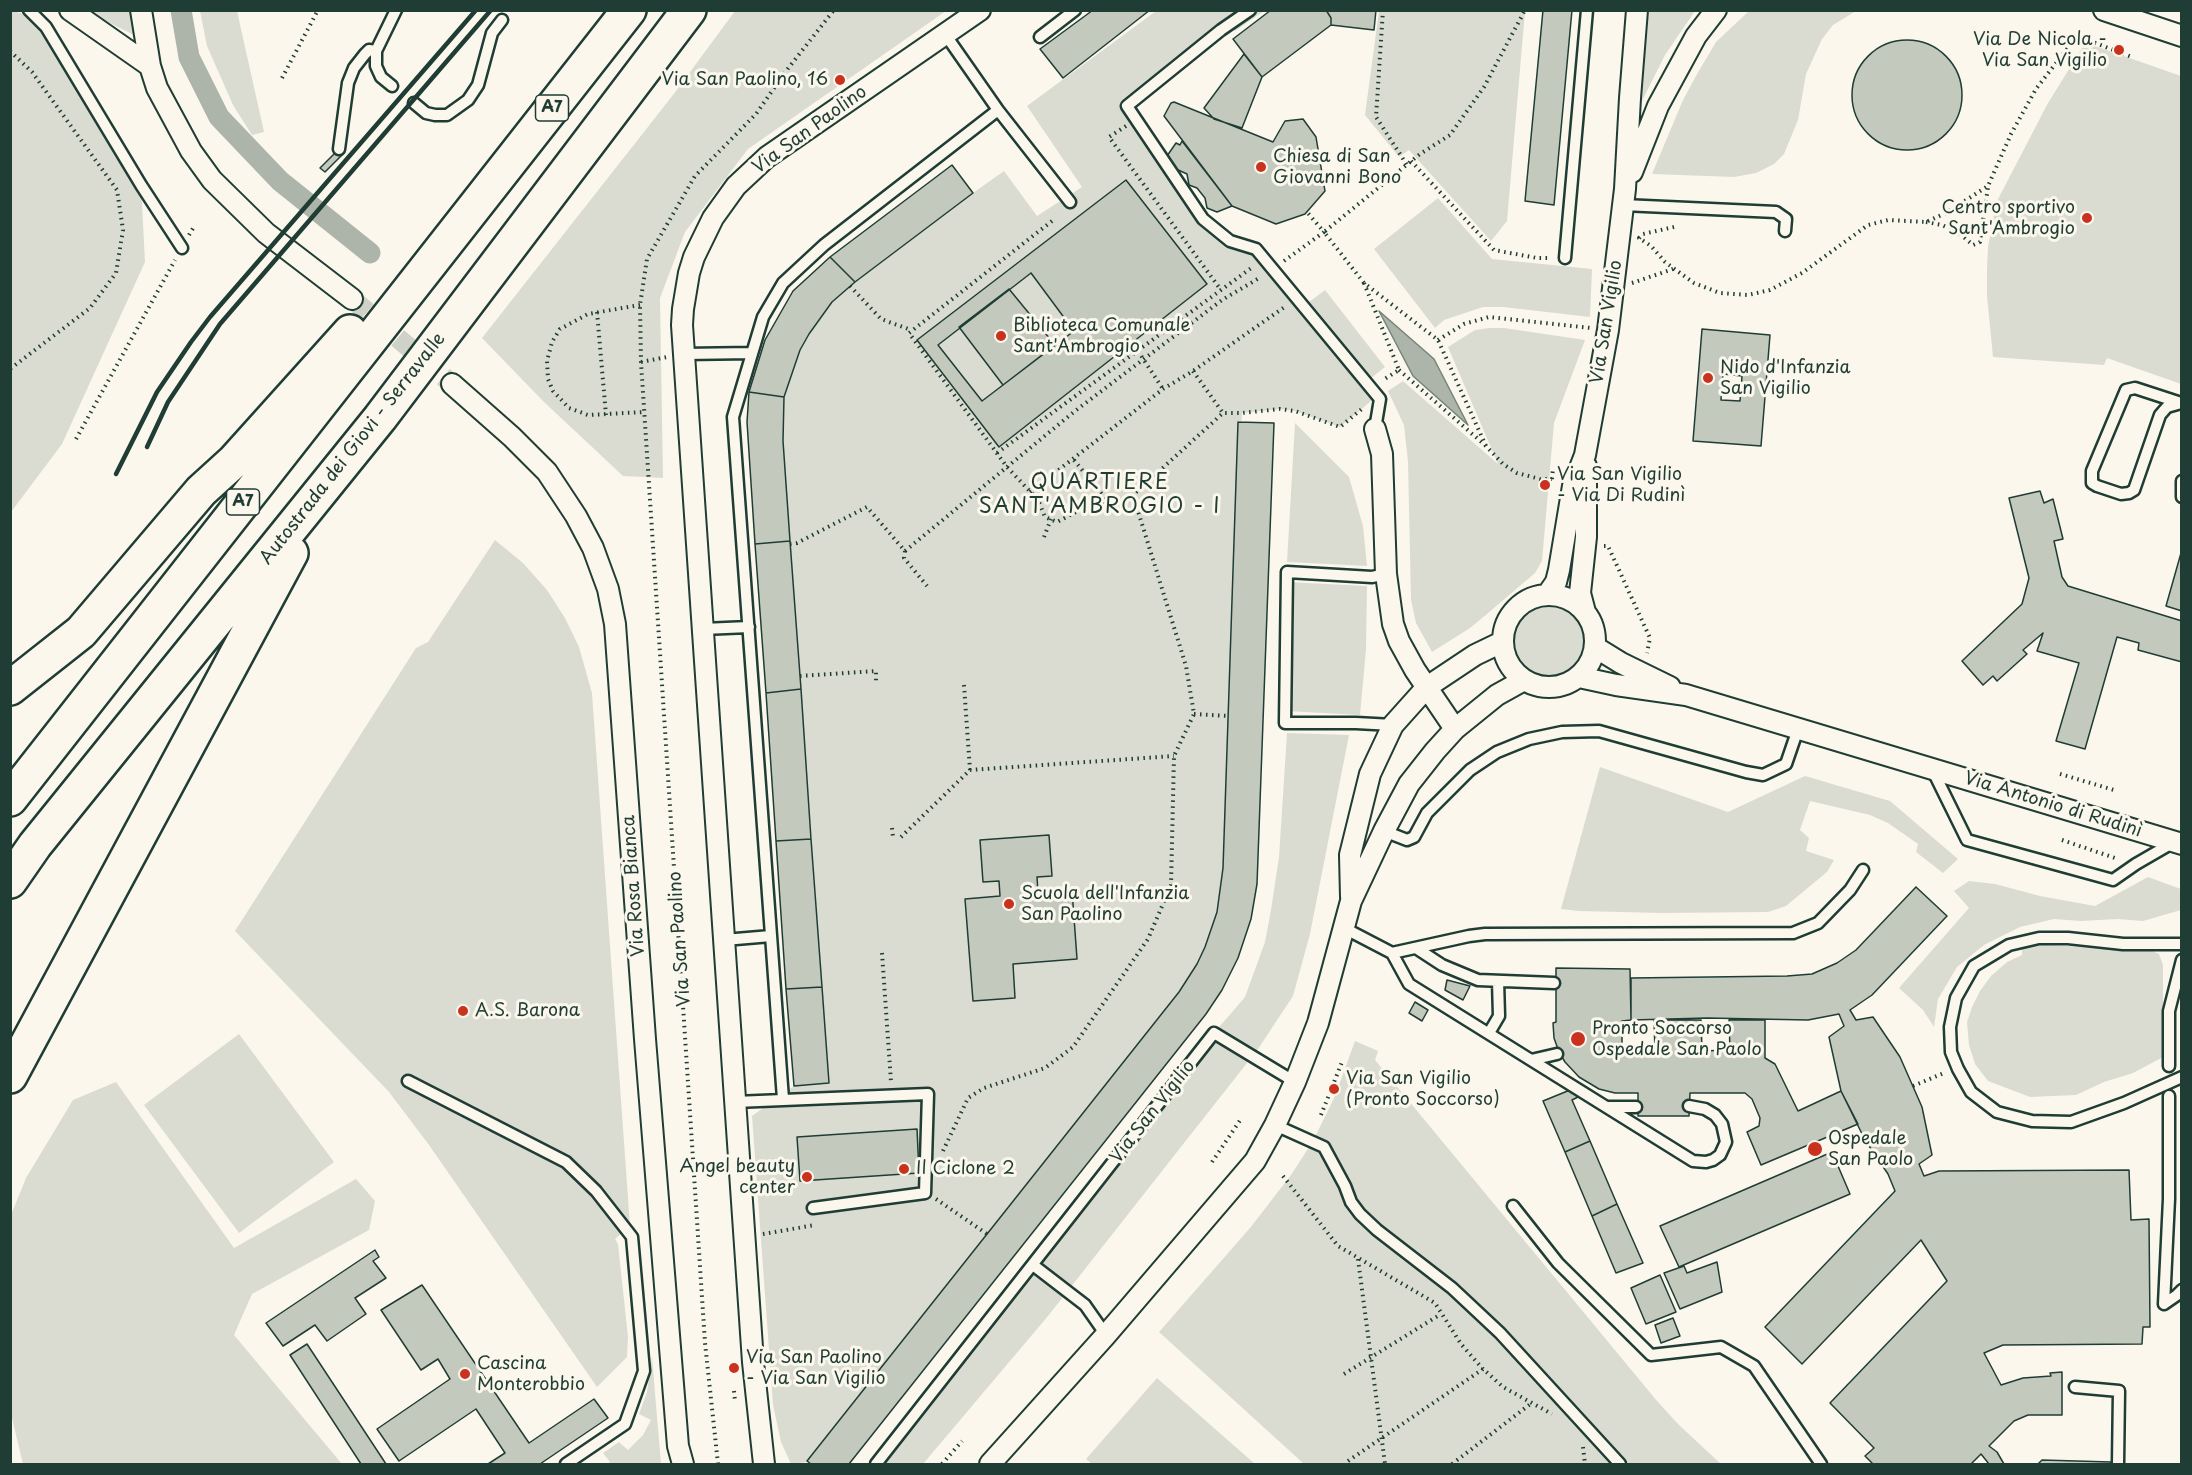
<!DOCTYPE html>
<html>
<head>
<meta charset="utf-8">
<style>
  body { margin:0 }
  #map { position:relative; width:2192px; height:1475px; overflow:hidden; background:#fbf7ec; font-family:"Playpen Sans",sans-serif }
  canvas { display:block }
  .frame { position:absolute; inset:0; border:12px solid #1f3d34; pointer-events:none }
</style>
</head>
<body>
<div id="map">
<canvas width="2192" height="1475"></canvas>
<div class="frame"></div>
</div>
<script>
const ctx = document.querySelector('canvas').getContext('2d');
ctx.lineJoin = 'round';
function fillPath(path, color) {
  ctx.fillStyle = color;
  ctx.fill(path, 'evenodd');
}
function shape(rows) {
  const path = new Path2D();
  for (const r of rows) {
    if (r.length === 3) {
      path.moveTo(r[0] + r[2], r[1]);
      path.arc(r[0], r[1], r[2], 0, 2 * Math.PI);
      continue;
    }
    path.moveTo(r[0], r[1]);
    for (let i = 2; i < r.length; i += 2) path.lineTo(r[i], r[i + 1]);
  }
  return path;
}
function stroke(path, color, width, dash) {
  ctx.strokeStyle = color;
  ctx.lineWidth = width;
  ctx.lineCap = dash ? 'butt' : 'round';
  ctx.setLineDash(dash || []);
  ctx.stroke(path);
}
function label(font, color, halo, rows, align = 'center') {
  ctx.font = font + ' "Playpen Sans",sans-serif';
  ctx.lineWidth = 6;
  ctx.setLineDash([]);
  ctx.textBaseline = 'middle';
  ctx.strokeStyle = halo;
  ctx.fillStyle = color;
  for (const [text, x, y, turn = 0] of rows) {
    ctx.save();
    ctx.translate(x, y);
    ctx.rotate((+turn || 0) * Math.PI / 180);
    ctx.textAlign = isNaN(turn) ? turn : align;
    if (halo) ctx.strokeText(text, 0, 0);
    ctx.fillText(text, 0, 0);
    ctx.restore();
  }
}
fillPath(shape([
  [1750,10,1856,11,1833,25,1822,39,1806,74,1798,120,1784,154,1774,164,1756,173,1734,177,1652,174,1683,100,1697,74,1716,42],
  [11,11,41,17,141,185,145,262,62,444,11,512],
  [86,11,130,11,134,35],
  [200,11,237,11,264,132,252,135,233,105,207,46],
  [735,11,946,11,748,149,685,232,660,298,663,478,623,476,544,402,482,338,673,95],
  [1156,11,1264,11,1235,31,1230,24,1127,106,1203,219,1230,241,1256,249,1377,396,1340,427,1295,411,1280,409,1242,413,1226,868,1219,912,1207,948,1180,992,808,1462,791,1464,781,1442,773,1405,752,1116,794,1086,829,1082,783,441,784,397,800,350,809,334,832,302,855,282,973,193,1004,171,1037,216,1082,187,1027,106],
  [1379,11,1525,11,1507,221,1491,241,1409,150,1399,157,1365,115],
  [1647,11,1695,11,1665,55,1641,103,1637,104],
  [2084,45,2098,47,2181,76,2181,384,2107,358,2104,365,1993,357,1987,296,1987,269,1988,247,1996,203,2048,103],
  [1438,198,1492,259,1592,269,1590,317,1503,307,1483,307,1444,320,1435,328,1374,249],
  [1325,290,1385,367,1370,379,1309,302],
  [1489,328,1504,328,1585,340,1554,423,1542,561,1535,573,1487,614,1470,628,1432,652,1416,623,1411,600,1408,462,1404,425,1388,391,1403,381,1498,464,1448,347,1475,330],
  [1295,423,1349,477,1363,526,1367,566,1287,562],
  [495,540,523,563,547,590,565,618,579,647,592,693,630,1226,615,1239,618,1244,628,1337,627,1357,597,1387,429,1145,389,1092,235,931,416,648,428,642],
  [1286,582,1367,586,1366,649,1360,715,1286,711],
  [1549,642,38],
  [1287,733,1349,735,1310,934,1293,996,1258,1049,1048,1316,923,1464,876,1464,1214,1033,1245,997,1265,942,1271,910,1279,857],
  [1600,767,1728,812,1805,776,1890,801,1958,859,1943,873,1916,852,1918,844,1888,823,1870,815,1810,801,1800,830,1809,838,1806,851,1834,860,1827,872,1786,906,1768,912,1662,913,1579,911,1561,909],
  [2148,877,2181,889,2181,910,2143,921,2118,919,2081,921,2054,919,2020,927,1984,945,1957,967,1938,999,1934,1027,1923,1010,1899,988,1969,908,1954,891,1969,881,1995,884,2040,896,2095,906],
  [2041,945,2148,949,2159,954,2163,965,2163,1057,2133,1073,2104,1082,2076,1095,2030,1097,1988,1081,1975,1064,1969,1045,1967,1022,1972,1007,1980,991,1991,976,2007,962,2022,955,2022,947],
  [239,1034,334,1162,239,1233,144,1105],
  [1355,1041,1378,1051,1375,1060,1657,1401,1679,1425,1721,1464,1304,1464,1159,1332,1250,1228,1291,1175,1313,1141,1335,1096],
  [116,1082,234,1248,356,1179,375,1201,369,1230,252,1294,234,1335,342,1464,23,1464,11,1414,11,1215,26,1178,73,1100],
  [652,1357,661,1464,607,1464,610,1462,603,1453,619,1442,628,1450,643,1435,651,1420,639,1414,647,1392],
  [1157,1378,1255,1464,1092,1464,1086,1459]
]), '#dbdcd1');
const water = shape([
  [1379,311,1434,359,1468,425,1413,376,1379,311]
]);
fillPath(water, '#adb4aa');
stroke(water, '#74847b', 1.5);
stroke(shape([
  [181,10,189,57,219,117,280,181,370,253]
]), '#adb4aa', 21);
const building = shape([
  [1093,10,1150,10,1063,78,1040,49,1093,10],
  [1271,10,1326,10,1331,18,1331,25,1262,77,1233,39,1271,10],
  [1326,10,1376,10,1374,30,1331,25,1331,18,1326,10],
  [1543,10,1572,10,1554,205,1525,201,1543,10],
  [1907,95,55],
  [1244,54,1262,77,1242,128,1214,119,1204,108,1244,54],
  [1174,102,1273,142,1285,121,1303,119,1316,137,1325,191,1305,214,1276,224,1232,206,1164,116,1171,103,1174,102],
  [1182,141,1232,206,1217,212,1207,208,1205,198,1197,188,1189,185,1187,174,1176,169,1167,156,1176,143,1180,145,1182,141],
  [339,149,344,153,325,172,320,168,339,149],
  [952,165,973,193,855,282,830,257,952,165],
  [1126,180,1207,284,999,447,917,340,1126,180],
  [1031,273,1074,331,982,401,938,345,1031,273],
  [830,257,855,282,832,302,809,334,800,350,784,397,749,392,765,340,793,291,830,257],
  [1009,289,1055,345,1003,385,959,327,1009,289],
  [1702,329,1770,335,1761,446,1693,441,1702,329],
  [1723,374,1742,376,1740,401,1721,400,1723,374],
  [749,392,784,397,783,441,790,541,755,544,747,422,749,392],
  [1238,422,1274,423,1257,884,1251,919,1238,958,1222,990,1206,1014,849,1464,811,1464,807,1461,1179,992,1197,964,1205,947,1217,912,1223,868,1238,422],
  [2040,491,2044,503,2053,499,2063,539,2054,541,2062,577,2068,586,2182,621,2182,662,2138,650,2139,643,2117,637,2085,749,2056,741,2079,663,2037,651,2043,633,2023,650,2027,654,1997,681,1993,676,1983,685,1962,661,2022,604,2029,578,2009,498,2040,491],
  [790,541,801,689,766,693,755,544,790,541],
  [2181,553,2182,553,2182,611,2166,606,2181,553],
  [801,689,811,839,776,841,766,693,801,689],
  [1049,835,1052,876,1037,877,1038,893,1072,890,1077,959,1013,964,1015,998,973,1001,965,899,1000,896,999,881,983,882,980,840,1049,835],
  [811,839,822,987,786,989,776,841,811,839],
  [1916,887,1947,916,1872,995,1850,1010,1856,1020,1873,1017,1900,1057,1922,1107,1932,1155,1919,1164,1924,1176,1939,1171,2129,1170,2131,1220,2149,1219,2150,1327,2143,1327,2142,1344,2003,1345,1984,1353,2001,1385,2023,1378,2051,1376,2050,1373,2062,1372,2062,1415,2028,1415,2014,1421,1989,1446,1997,1452,2004,1464,1989,1464,1981,1454,1971,1464,1873,1464,1865,1456,1874,1448,1830,1403,1947,1281,1921,1240,1802,1364,1765,1327,1895,1191,1888,1174,1865,1140,1841,1091,1829,1037,1844,1026,1839,1014,1808,1020,1707,1018,1631,1020,1631,978,1787,976,1812,974,1837,963,1856,950,1916,887],
  [1556,968,1630,969,1631,1020,1622,1021,1622,1052,1655,1051,1654,1020,1701,1020,1702,1051,1730,1050,1729,1020,1765,1020,1765,1058,1775,1064,1798,1111,1841,1091,1858,1124,1761,1165,1747,1132,1759,1126,1760,1118,1752,1099,1745,1093,1690,1093,1689,1116,1638,1116,1638,1093,1615,1093,1599,1089,1579,1077,1565,1062,1559,1052,1554,1038,1553,1023,1556,1022,1556,968],
  [1447,980,1470,986,1463,1000,1445,990,1447,980],
  [822,987,829,1083,794,1086,786,989,822,987],
  [1415,1002,1428,1010,1422,1021,1409,1013,1415,1002],
  [1570,1090,1580,1096,1572,1100,1590,1141,1565,1152,1543,1101,1570,1090],
  [917,1129,919,1173,800,1181,797,1137,917,1129],
  [1590,1141,1617,1204,1592,1216,1565,1152,1590,1141],
  [1832,1152,1850,1194,1679,1267,1660,1226,1832,1152],
  [1617,1204,1643,1263,1616,1273,1592,1216,1617,1204],
  [375,1250,379,1257,373,1261,386,1278,355,1298,366,1314,327,1341,315,1325,283,1346,266,1323,375,1250],
  [1717,1262,1722,1292,1680,1309,1664,1273,1684,1266,1687,1273,1717,1262],
  [1660,1275,1676,1312,1646,1324,1631,1288,1660,1275],
  [422,1285,529,1443,594,1399,608,1418,540,1464,488,1464,505,1453,476,1409,399,1461,377,1429,450,1379,438,1359,421,1370,381,1310,422,1285],
  [1673,1318,1680,1336,1661,1343,1655,1325,1673,1318],
  [307,1344,386,1464,361,1464,290,1355,307,1344],
  [2042,1460,2111,1462,2111,1464,2038,1464,2042,1460]
]);
fillPath(building, '#c4c9be');
stroke(building, '#1f3d34', 1.5);
stroke(shape([
  [352,299,452,384]
]), '#cfd2c7', 20, [20, 10]);
const service = shape([
  [29,10,46,27,141,185,182,248],
  [1250,10,1221,30,1127,106,1203,219,1230,241,1256,249,1380,399,1375,429],
  [945,34,998,110,1070,202],
  [1040,37,1075,10],
  [392,86,381,77,376,66,376,51,396,10],
  [414,103,426,113,435,115,447,115,468,100,478,85,492,33,502,20],
  [339,149,348,83,354,68,365,54,369,50,376,51],
  [1623,205,1776,212,1786,219,1785,231],
  [1565,258,1587,10],
  [684,354,752,353],
  [2181,403,2167,407,2160,415,2134,490,2129,493,2121,494,2097,486,2092,483,2092,471,2126,390,2135,388,2181,403,2182,403],
  [2182,481,2182,497],
  [1386,574,1372,577,1287,572,1285,723,1356,723,1393,725],
  [703,629,749,627],
  [1932,769,1967,840,2113,880,2136,864,2174,842],
  [1384,831,1407,840,1414,837,1427,813,1470,770,1497,752,1529,739,1562,732,1599,731,1746,772,1763,775,1786,764,1798,729],
  [1344,928,1392,953,1469,936,1485,934,1793,933,1818,923,1850,890,1863,870],
  [724,940,771,936],
  [2182,944,2123,944,2068,938,2039,938,2009,945,1974,966,1956,998,1950,1027,1951,1052,1958,1069,1971,1092,1997,1112,2032,1121,2071,1122,2124,1103,2182,1077],
  [1416,948,1442,965,1478,980,1554,983],
  [1392,953,1409,984,1693,1161,1706,1162,1713,1160,1720,1155,1726,1142,1722,1124,1715,1115,1705,1109,1689,1106],
  [1489,1033,1499,1016,1498,981],
  [1531,1060,1557,1054],
  [2169,1066,2169,1011,2182,960],
  [408,1081,566,1162,596,1191,632,1237,644,1371,625,1424,566,1464],
  [783,1099,733,417,763,317,783,283,824,245,998,110],
  [735,1102,928,1094,925,1193,813,1208],
  [1609,1107,1636,1107],
  [1275,1125,1324,1147,1345,1186,1351,1202,1360,1214,1377,1230,1452,1288,1500,1333,1620,1464],
  [1513,1206,1558,1263,1651,1355,1721,1347,1754,1366,1821,1464],
  [1033,1265,1085,1305,1106,1335],
  [2164,1304,2169,1199,2169,1096],
  [2164,1304,2177,1295,2182,1290],
  [2075,1387,2119,1391,2118,1464],
  [876,1464,1214,1033,1295,1082]
]);
const minor = shape([
  [70,10,150,66],
  [141,10,150,66,157,88,191,151,212,180,266,233,352,299],
  [2104,10,2182,36],
  [1632,172,1658,106,1696,36,1716,10],
  [452,384,512,437,547,472,576,516,593,548,608,589,615,624,645,1039,678,1446,683,1464],
  [1375,429,1382,454,1386,574,1393,624,1399,641,1415,670,1455,729],
  [1549,641,46],
  [1547,595,1556,582,1559,570,1573,486,1585,455,1608,330,1625,189,1630,98,1637,10],
  [1585,612,1580,593,1586,537,1586,466],
  [1595,647,1621,663,1670,687],
  [1579,677,1616,685,1686,695,2182,844],
  [1351,897,1350,855,1370,774,1393,725,1427,687,1475,655,1502,642],
  [764,1464,753,1362,682,325,683,309,689,273,694,257,713,218,736,186,767,157,980,10],
  [990,1464,1106,1335,1255,1161,1275,1125,1295,1082,1318,1023,1351,901,1384,831,1409,784,1435,751,1455,729,1497,695,1524,680]
]);
const motorway = shape([
  [10,688,81,632,201,491,234,461,350,332],
  [10,799,629,10],
  [10,881,35,845,380,418,689,10],
  [10,1076,291,553]
]);
stroke(service, '#1f3d34', 15);
stroke(minor, '#1f3d34', 24);
stroke(motorway, '#1f3d34', 38);
stroke(shape([
  [1383,10,1376,117,1407,165],
  [10,51,32,72,117,190,123,230,116,273,90,308,10,369],
  [282,78,318,10],
  [1126,126,1109,137,1221,290],
  [1411,161,1494,250,1537,258,1551,258],
  [1052,221,909,333,1007,467,1038,500,1045,517,1057,522,1091,504,1109,503],
  [1926,222,1942,225,1959,233,1973,245,1980,242,1988,187],
  [1674,227,1643,234,1639,238,1651,246,1665,262,1694,283,1720,293,1748,295,1770,290,1802,273,1868,225,1888,220,1926,222,1946,213,1988,186,2011,134,2036,89,2077,36,2132,57],
  [189,235,195,225],
  [1284,261,1324,232,1307,212],
  [1364,283,1399,370,1383,380],
  [1632,283,1673,269],
  [850,286,881,319,911,330],
  [640,305,588,314,560,329,552,342,547,361,548,379,553,391,569,408,588,415,644,412],
  [597,312,606,415],
  [1438,340,1464,324,1489,317,1591,328],
  [1138,351,1163,389],
  [641,362,667,357],
  [1399,370,1486,446,1503,464,1517,473,1540,479,1552,479],
  [1193,371,1223,413],
  [76,439,175,260],
  [1486,446,1438,340,1364,283,1324,232,1420,154,1450,135,1484,87,1525,10],
  [997,453,1254,266],
  [1074,460,1109,503,1133,495],
  [1552,479,1553,468],
  [1030,492,1163,389,1193,371,1286,306],
  [1044,537,1051,519],
  [790,544,797,543,867,507,905,551,1075,411,1222,300,1261,277],
  [1604,546,1608,546,1650,638,1647,653],
  [905,551,904,558,927,586],
  [800,676,876,671,876,682],
  [964,685,970,770],
  [1194,714,1228,716],
  [2060,774,2114,790],
  [892,828,893,837],
  [901,837,970,770,1174,756],
  [2062,840,2115,858],
  [882,953,891,1082],
  [1913,1086,1944,1073],
  [1321,1115,1342,1062],
  [943,1151,968,1098,984,1088,1045,1068,1073,1047,1148,939,1171,885,1174,756,1194,714,1186,666,1133,495,1223,413,1242,413,1280,409,1295,411,1340,427,1363,408],
  [1212,1162,1241,1119],
  [1283,1176,1338,1246,1435,1303,1461,1344,1483,1369,1503,1387,1552,1414],
  [936,1199,987,1234],
  [763,1234,815,1225],
  [1358,1259,1385,1464],
  [1344,1374,1441,1314],
  [734,1391,735,1401],
  [1583,1447,1585,1464],
  [1348,1461,1483,1369],
  [718,1464,705,1343,641,362,640,305,647,259,695,176,756,114,786,71,834,10],
  [942,1464,962,1441],
  [1452,1464,1533,1402]
]), '#1f3d34', 4, [1.5, 4.5]);
stroke(service, '#fbf7ec', 10);
stroke(minor, '#fbf7ec', 20);
stroke(motorway, '#fbf7ec', 33);
stroke(shape([
  [147,447,168,402,220,324,491,10],
  [116,474,157,392,191,342,210,317,476,10]
]), '#1f3d34', 4.5);
for (const [x, y, r, color] of [
  [2119,50,6,"#c8321e"],
  [840,80,6,"#c8321e"],
  [1261,167,6,"#c8321e"],
  [2087,218,6,"#c8321e"],
  [1001,336,6,"#c8321e"],
  [1708,378,6,"#c8321e"],
  [1545,485,6,"#c8321e"],
  [1009,904,6,"#c8321e"],
  [463,1011,6,"#c8321e"],
  [1578,1039,8,"#c8321e"],
  [1334,1089,6,"#c8321e"],
  [1815,1149,8,"#c8321e"],
  [904,1169,6,"#c8321e"],
  [807,1177,6,"#c8321e"],
  [734,1368,6,"#c8321e"],
  [465,1374,6,"#c8321e"]
]) {
  const dot = new Path2D();
  dot.arc(x, y, r, 0, 2 * Math.PI);
  ctx.fillStyle = color;
  ctx.fill(dot);
  stroke(dot, '#fbf7ec', 2);
}
for (const [x, y, w] of [
  [552,108,33],
  [243,502,33]
]) {
  const box = new Path2D();
  box.roundRect(x - w / 2, y - 13, w, 26, 4.5);
  ctx.fillStyle = '#fbf7ec';
  ctx.fill(box);
  stroke(box, '#1f3d34', 1.5);
}
label('bold 16px', '#1f3d34', null, [
  ["A7",552,108],
  ["A7",243,502]
]);
label('18px', '#1f3d34', '#fbf7ec', [
  ["Via De Nicola -",2107,40,"right"],
  ["Via San Vigilio",2107,61,"right"],
  ["Via San Paolino, 16",828,80,"right"],
  ["Chiesa di San",1273,157],
  ["Giovanni Bono",1273,178],
  ["Centro sportivo",2075,208,"right"],
  ["Sant'Ambrogio",2075,229,"right"],
  ["Biblioteca Comunale",1013,326],
  ["Sant'Ambrogio",1013,347],
  ["Nido d'Infanzia",1720,368],
  ["San Vigilio",1720,389],
  ["Via San Vigilio",1557,475],
  ["- Via Di Rudinì",1557,496],
  ["Scuola dell'Infanzia",1021,894],
  ["San Paolino",1021,915],
  ["A.S. Barona",475,1011],
  ["Pronto Soccorso",1592,1029],
  ["Ospedale San Paolo",1592,1050],
  ["Via San Vigilio",1346,1079],
  ["(Pronto Soccorso)",1346,1100],
  ["Ospedale",1828,1139],
  ["San Paolo",1828,1160],
  ["Angel beauty",795,1167,"right"],
  ["center",795,1188,"right"],
  ["Il Ciclone 2",916,1169],
  ["Via San Paolino",746,1358],
  ["- Via San Vigilio",746,1379],
  ["Cascina",477,1364],
  ["Monterobbio",477,1385]
], 'left');
label('18px', '#1f3d34', '#fbf7ec', [
  ["Via San Paolino",810,130,-36],
  ["Via San Vigilio",1607,322,-81],
  ["Autostrada dei Giovi - Serravalle",353,449,-52],
  ["Via Antonio di Rudinì",2053,805,17],
  ["Via Rosa Bianca",634,886,-94],
  ["Via San Paolino",680,939,-94],
  ["Via San Vigilio",1153,1112,-52]
]);
ctx.letterSpacing = '1.5px';
label('21px', '#1f3d34', '#fbf7ec', [
  ["QUARTIERE",1100,483],
  ["SANT'AMBROGIO - I",1100,507]
]);
ctx.letterSpacing = '0px';
</script>
</body>
</html>
